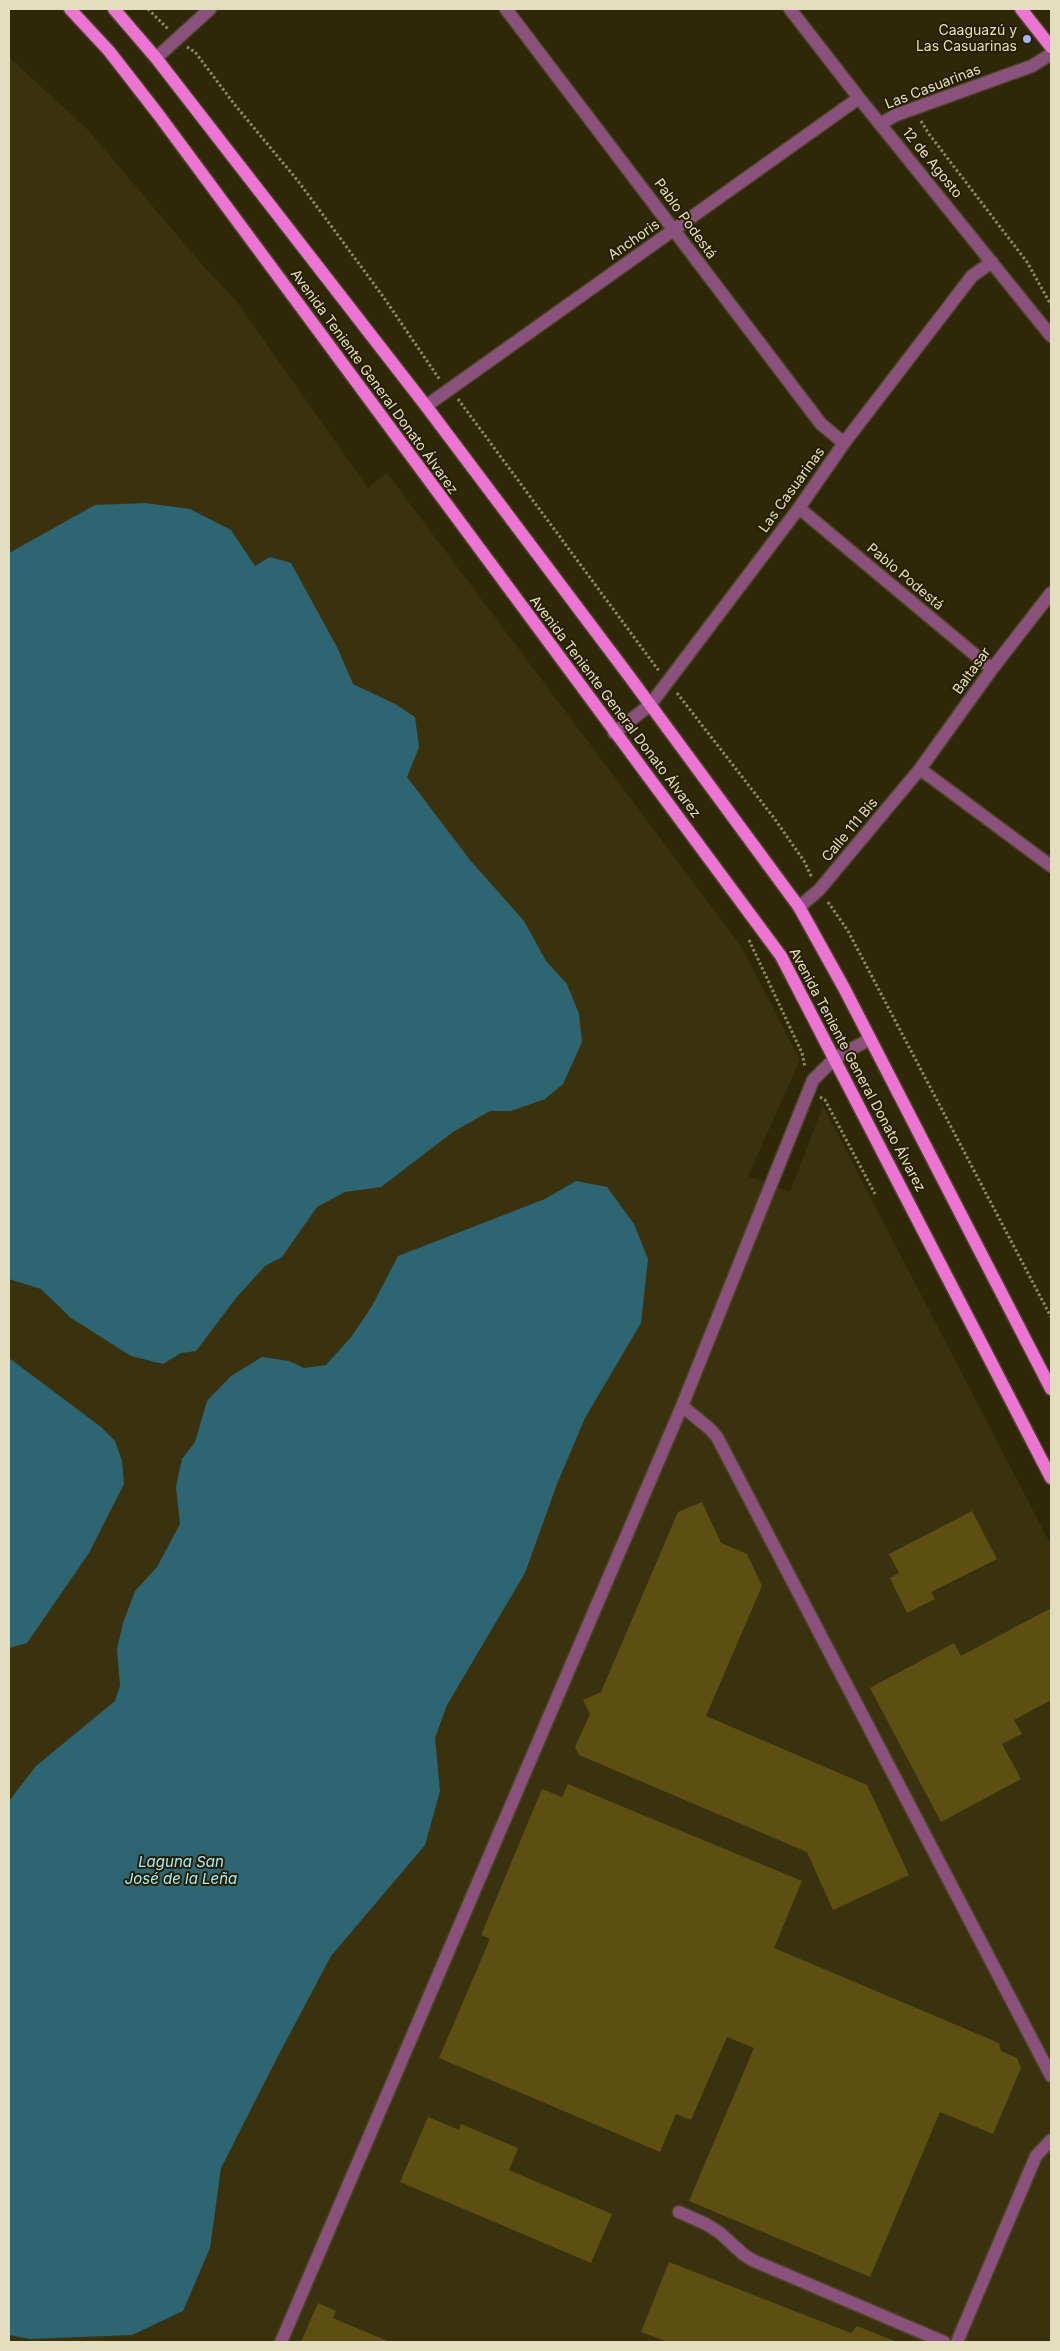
<!DOCTYPE html>
<html>
<head>
<meta charset="utf-8">
<style>
  body { margin:0 }
  #map { position:relative; width:1060px; height:2351px; overflow:hidden; background:#2f2808; font-family:Inter,sans-serif }
  canvas { display:block }
  .frame { position:absolute; inset:0; border:10px solid #e4ddc0; pointer-events:none }
</style>
</head>
<body>
<div id="map">
<canvas width="1060" height="2351"></canvas>
<div class="frame"></div>
</div>
<script>
const ctx = document.querySelector('canvas').getContext('2d');
ctx.lineJoin = 'round';
function fillPath(path, color) {
  ctx.fillStyle = color;
  ctx.fill(path, 'evenodd');
}
function shape(rows) {
  const path = new Path2D();
  for (const r of rows) {
    path.moveTo(r[0], r[1]);
    for (let i = 2; i < r.length; i += 2) path.lineTo(r[i], r[i + 1]);
  }
  return path;
}
function stroke(path, color, width, dash) {
  ctx.strokeStyle = color;
  ctx.lineWidth = width;
  ctx.lineCap = dash ? 'butt' : 'round';
  ctx.setLineDash(dash || []);
  ctx.stroke(path);
}
function label(font, color, halo, rows, align = 'center') {
  ctx.font = font + ' Inter,sans-serif';
  ctx.lineWidth = 4;
  ctx.setLineDash([]);
  ctx.textBaseline = 'middle';
  ctx.strokeStyle = halo;
  ctx.fillStyle = color;
  for (const [text, x, y, turn = 0] of rows) {
    ctx.save();
    ctx.translate(x, y);
    ctx.rotate((+turn || 0) * Math.PI / 180);
    ctx.textAlign = isNaN(turn) ? turn : align;
    if (halo) ctx.strokeText(text, 0, 0);
    ctx.fillText(text, 0, 0);
    ctx.restore();
  }
}
fillPath(shape([
  [9,57,88,130,205,268,234,298,368,488,387,473,741,946,800,1060,748,1176,790,1192,823,1106,1051,1545,1051,2342,9,2342]
]), '#3a320e');
fillPath(shape([
  [145,503,190,509,231,530,255,566,270,557,291,563,338,649,353,684,395,704,415,717,419,747,407,777,470,860,524,921,546,961,567,984,579,1014,582,1042,563,1084,545,1099,511,1111,490,1111,453,1132,381,1187,345,1192,317,1207,282,1257,265,1266,236,1298,196,1351,181,1353,163,1364,131,1356,71,1318,41,1289,9,1279,9,553,95,505],
  [576,1181,607,1187,634,1224,648,1259,641,1323,585,1418,557,1484,525,1573,447,1705,435,1738,440,1791,425,1845,331,1956,278,2056,221,2168,210,2248,183,2311,132,2335,30,2339,9,2335,9,1801,36,1766,115,1701,120,1686,117,1649,123,1623,135,1591,157,1567,180,1524,176,1488,179,1472,182,1459,195,1442,207,1401,231,1376,262,1357,289,1361,304,1368,326,1365,352,1336,372,1306,398,1256,545,1199],
  [9,1358,101,1427,115,1441,122,1461,124,1484,89,1553,27,1643,9,1648]
]), '#2d6573');
fillPath(shape([
  [702,1502,721,1543,747,1554,762,1586,706,1716,867,1785,909,1875,833,1910,807,1852,579,1755,575,1747,590,1714,583,1700,601,1692,678,1512],
  [972,1511,997,1559,931,1592,935,1599,907,1613,890,1578,899,1573,889,1554],
  [1051,1608,1051,1700,1014,1720,1022,1734,1002,1744,1021,1779,941,1822,870,1688,954,1643,961,1656],
  [568,1784,802,1881,774,1948,999,2043,1001,2051,1017,2058,1021,2068,993,2134,940,2112,870,2277,689,2201,754,2048,727,2037,691,2120,676,2114,660,2152,439,2058,490,1939,481,1935,542,1789,562,1797],
  [428,2117,459,2130,461,2124,518,2148,509,2170,612,2214,591,2263,400,2182],
  [669,2262,851,2333,857,2326,897,2342,668,2342,641,2332],
  [318,2303,336,2311,333,2318,390,2342,301,2342]
]), '#5d4f12');
const minor = shape([
  [506,9,821,424,844,443],
  [790,9,859,98,1051,336],
  [156,58,210,9],
  [880,124,896,115,1032,66,1051,54],
  [426,406,859,98],
  [799,508,992,669],
  [614,733,650,705,799,508,844,443,972,276,992,262],
  [920,769,1051,866],
  [799,907,819,890,920,769,992,669,1051,593],
  [682,1406,710,1429,717,1437,1051,2076],
  [679,2212,706,2224,720,2233,743,2254,752,2260,944,2342],
  [281,2342,682,1406,813,1080,835,1058,870,1039],
  [957,2342,1036,2156,1051,2140]
]);
const major = shape([
  [70,9,109,51,158,114,781,956,1051,1478],
  [114,9,156,58,426,406,629,676,799,907,844,988,1051,1389],
  [1021,9,1051,47]
]);
stroke(minor, '#4c4525', 15);
stroke(major, '#4c4525', 15);
stroke(shape([
  [148,9,168,29],
  [187,47,195,52,235,105,298,181,382,295,440,380],
  [921,121,929,134,1027,262,1051,305],
  [458,399,659,671],
  [677,693,774,818,804,861,812,878],
  [828,902,848,931,1051,1317],
  [749,940,802,1053,805,1067],
  [820,1097,825,1100,875,1194]
]), '#8f8869', 3, [2.5, 2.5]);
stroke(minor, '#8b517d', 12);
stroke(major, '#ec74d3', 12);
for (const [x, y, r, color] of [
  [1027,39,5,"#a4b2fc"]
]) {
  const dot = new Path2D();
  dot.arc(x, y, r, 0, 2 * Math.PI);
  ctx.fillStyle = color;
  ctx.fill(dot);
  stroke(dot, '#251e01', 2);
}
label('14px', '#e4ddc0', '#251e01', [
  ["Caaguazú y",1017,31],
  ["Las Casuarinas",1017,47]
], 'right');
label('14px', '#e4ddc0', '#251e01', [
  ["Las Casuarinas",933,87,-21],
  ["12 de Agosto",932,163,51],
  ["Pablo Podestá",685,219,54],
  ["Anchoris",634,240,-35],
  ["Avenida Teniente General Donato Álvarez",374,382,54],
  ["Las Casuarinas",792,490,-54],
  ["Pablo Podestá",905,577,40],
  ["Baltasar",972,671,-54],
  ["Avenida Teniente General Donato Álvarez",615,707,53],
  ["Calle 111 Bis",850,830,-50],
  ["Avenida Teniente General Donato Álvarez",857,1070,62]
]);
label('italic 15px', '#a5ecff', '#251e01', [
  ["Laguna San",181,1862],
  ["José de la Leña",181,1879]
]);
</script>
</body>
</html>
